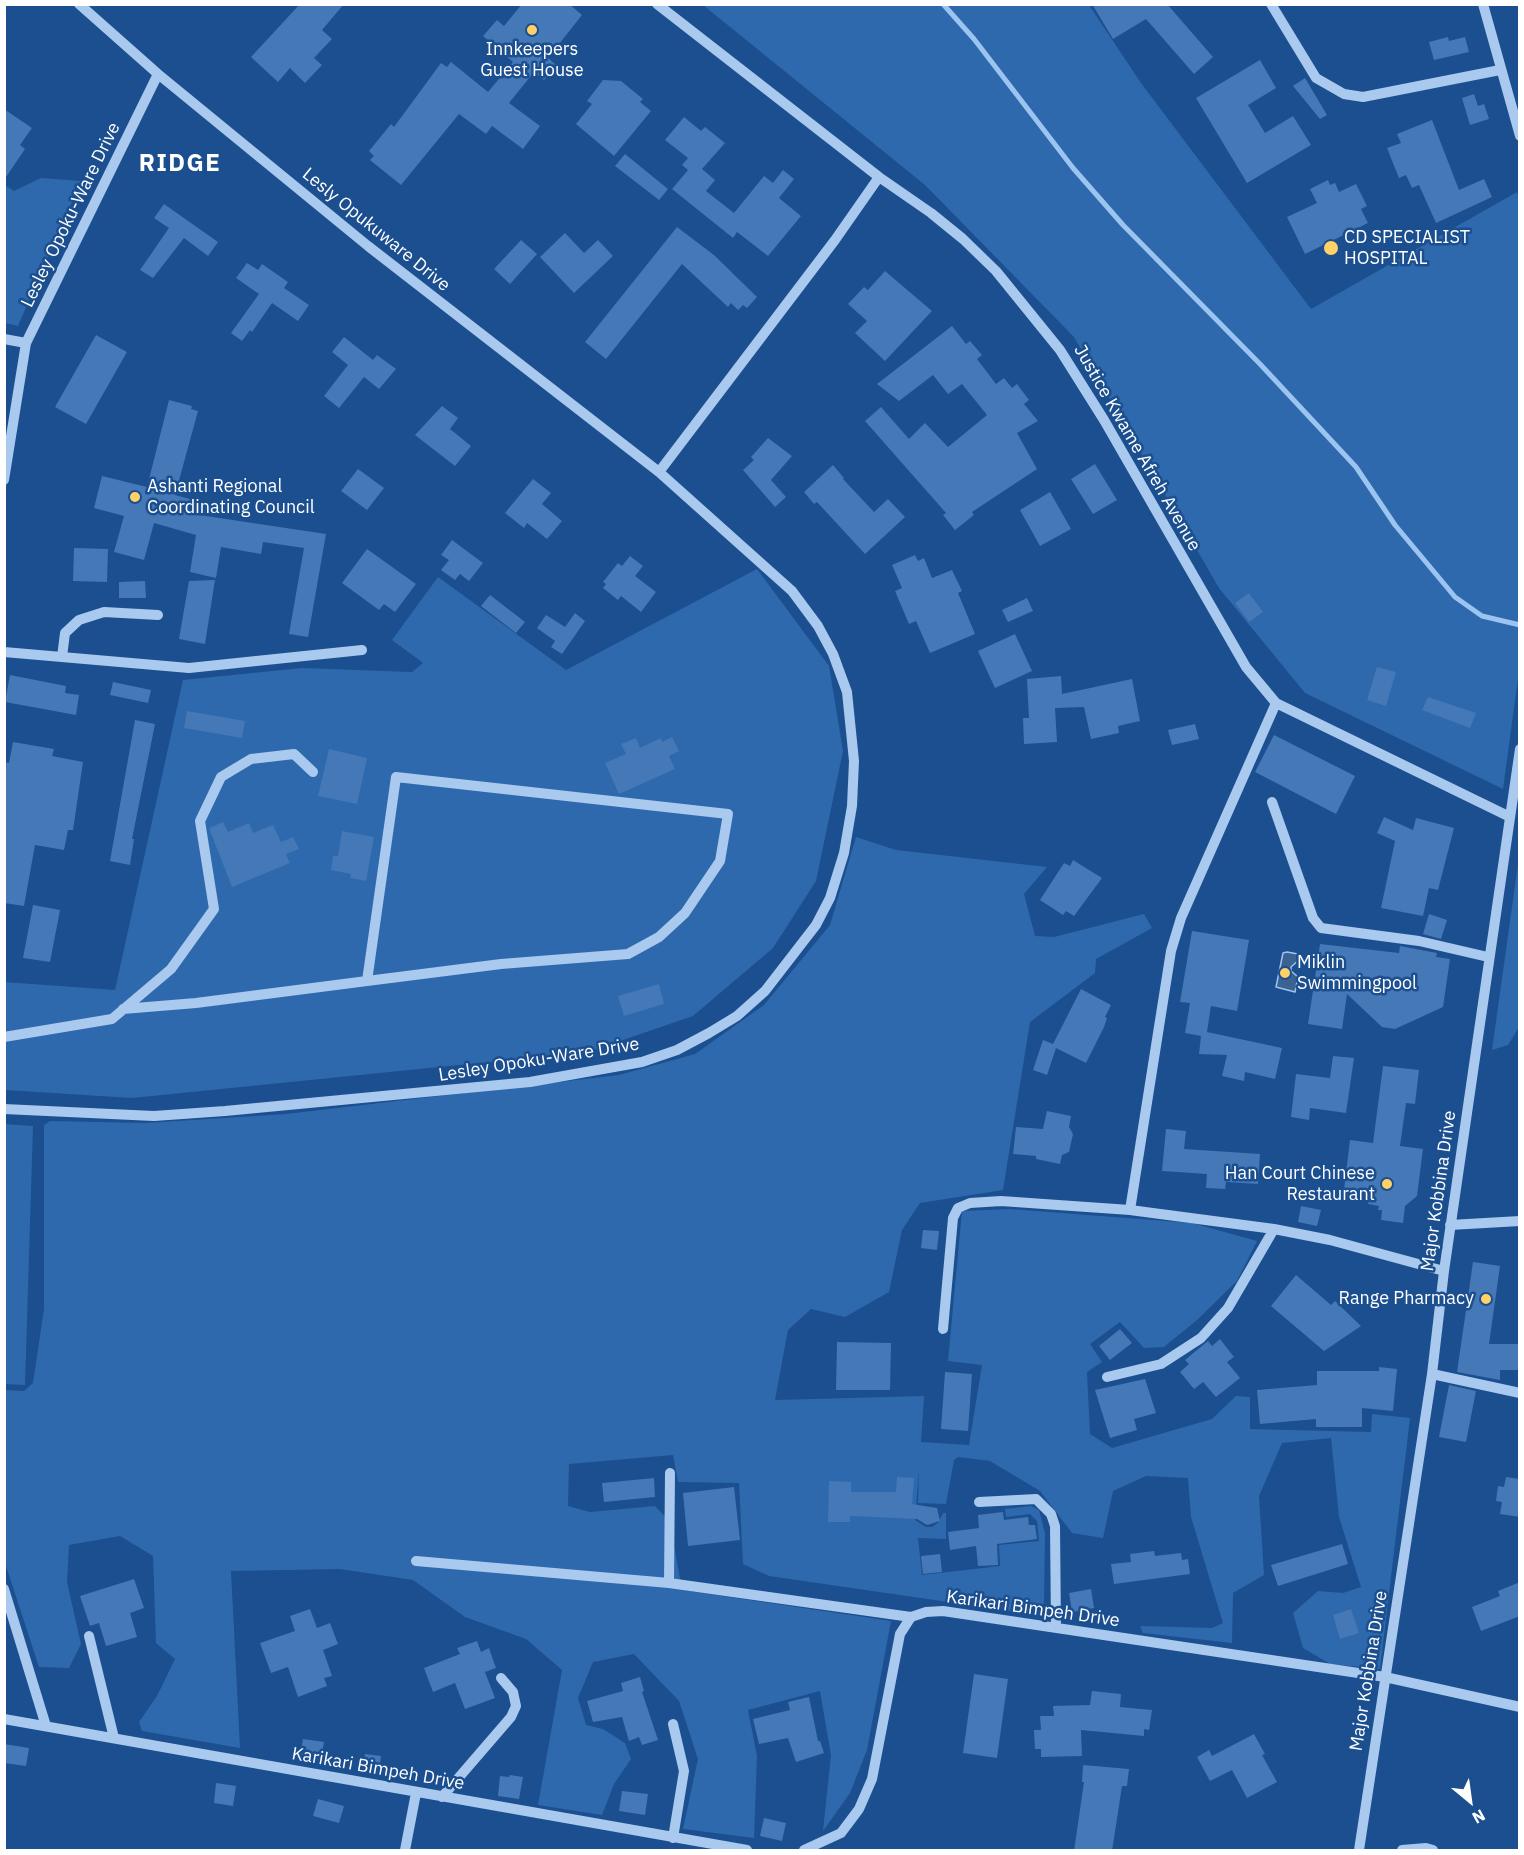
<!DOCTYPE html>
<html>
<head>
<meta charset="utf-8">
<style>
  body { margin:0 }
  #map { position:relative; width:1524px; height:1855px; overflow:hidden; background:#1b4f8f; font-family:"IBM Plex Sans",sans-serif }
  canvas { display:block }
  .frame { position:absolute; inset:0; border:6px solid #fff; pointer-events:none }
  .north { position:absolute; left:1440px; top:1771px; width:60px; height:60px; -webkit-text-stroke:4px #1b4f8f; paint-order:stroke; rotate:151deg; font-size:16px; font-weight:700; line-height:24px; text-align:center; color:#fff }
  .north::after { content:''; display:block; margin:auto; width:21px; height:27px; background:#fff; clip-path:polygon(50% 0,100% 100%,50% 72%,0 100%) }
</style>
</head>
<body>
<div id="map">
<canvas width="1524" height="1855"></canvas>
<div class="frame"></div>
<div class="north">N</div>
</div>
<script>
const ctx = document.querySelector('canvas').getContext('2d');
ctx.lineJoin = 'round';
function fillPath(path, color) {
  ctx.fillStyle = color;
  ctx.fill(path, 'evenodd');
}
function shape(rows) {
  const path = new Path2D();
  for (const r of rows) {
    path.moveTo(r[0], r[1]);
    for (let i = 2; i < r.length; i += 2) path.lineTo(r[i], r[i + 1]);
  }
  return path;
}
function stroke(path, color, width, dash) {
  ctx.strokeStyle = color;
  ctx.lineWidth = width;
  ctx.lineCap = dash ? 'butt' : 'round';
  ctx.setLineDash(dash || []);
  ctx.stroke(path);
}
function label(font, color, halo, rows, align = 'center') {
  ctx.font = font + ' "IBM Plex Sans",sans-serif';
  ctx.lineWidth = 5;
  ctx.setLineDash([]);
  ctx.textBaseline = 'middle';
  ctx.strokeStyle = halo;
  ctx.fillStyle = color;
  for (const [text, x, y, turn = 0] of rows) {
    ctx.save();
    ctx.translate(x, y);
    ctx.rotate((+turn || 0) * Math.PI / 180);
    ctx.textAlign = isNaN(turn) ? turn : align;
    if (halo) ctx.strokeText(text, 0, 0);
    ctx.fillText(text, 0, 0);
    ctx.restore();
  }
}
fillPath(shape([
  [703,5,1089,5,1141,83,1311,309,1517,192,1520,204,1520,664,1503,789,1305,693,1219,588,1074,337,925,185],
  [41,178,81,181,18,326,5,323,5,185,14,191],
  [757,569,829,666,843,751,816,881,773,948,693,1016,588,1052,132,1098,5,1090,4,982,115,990,183,680,302,668,412,672,423,663,392,640,438,577,566,670],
  [856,837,896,850,1047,867,1024,894,1035,936,1054,937,1144,914,1152,928,1096,959,1095,973,1030,1022,1003,1190,920,1203,902,1230,889,1292,845,1317,811,1309,788,1330,775,1400,924,1396,921,1442,969,1445,982,1365,948,1361,962,1211,1010,1209,1192,1223,1257,1241,1237,1281,1197,1320,1164,1347,1144,1348,1120,1322,1090,1344,1102,1362,1087,1372,1090,1434,1112,1448,1212,1419,1236,1396,1250,1397,1250,1429,1371,1432,1372,1414,1410,1418,1380,1669,1330,1664,1303,1648,1293,1613,1318,1591,1343,1593,1361,1587,1339,1517,1331,1438,1282,1443,1259,1496,1264,1575,1233,1593,1232,1643,1143,1633,1140,1626,1212,1628,1223,1623,1191,1517,1188,1478,1146,1476,1113,1491,1103,1538,1072,1533,1040,1491,990,1461,958,1457,954,1460,946,1504,918,1503,919,1468,915,1520,926,1527,932,1527,938,1523,943,1513,946,1513,946,1539,918,1538,922,1575,1000,1566,999,1545,1039,1541,1037,1521,1030,1514,1006,1517,1005,1509,1031,1506,1039,1510,1045,1533,1044,1604,1033,1604,1031,1614,769,1576,743,1564,739,1483,678,1482,673,1455,569,1464,568,1506,590,1512,655,1506,670,1522,682,1590,891,1621,867,1750,850,1793,823,1831,831,1755,820,1691,748,1710,757,1756,754,1838,683,1829,698,1759,679,1701,634,1654,593,1662,578,1698,586,1725,603,1729,625,1743,631,1759,614,1784,602,1815,538,1805,562,1670,526,1639,465,1617,413,1580,340,1569,231,1571,240,1748,142,1731,139,1722,157,1696,175,1659,156,1643,153,1556,120,1536,69,1545,67,1582,81,1644,69,1668,39,1667,5,1563,4,1390,24,1391,33,1383,44,1309,44,1125,50,1121,146,1123,286,1114,619,1075,695,1054,764,1005,830,925],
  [1519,857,1519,1027,1508,1045,1492,1050],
  [4,1124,33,1126,25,1385,5,1384]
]), '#2e69ad');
const water = shape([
  [1287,952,1298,954,1301,958,1291,967,1291,971,1298,977,1295,992,1276,987,1283,953,1287,952]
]);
fillPath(water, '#3c6290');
stroke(water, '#9cc4f0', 1.5);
stroke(shape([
  [943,4,974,39,1073,168,1123,225,1260,364,1356,467,1395,525,1455,597,1482,616,1520,625]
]), '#9cc4f0', 5);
fillPath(shape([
  [300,4,344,4,322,30,332,39,314,58,322,65,305,83,290,68,278,82,251,57],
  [522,4,569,4,582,15,548,58,556,65,544,80,534,72,509,103,540,126,523,149,492,126,486,134,459,114,401,185,370,160,374,156,369,151,391,124,394,127,441,63,447,67,451,62,488,92,513,62,483,36,497,20,504,26],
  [1092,4,1167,4,1213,57,1194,74,1146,19,1113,39],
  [1448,37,1449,41,1465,37,1469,52,1434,60,1429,42],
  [1260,60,1276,88,1248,105,1265,133,1293,116,1311,145,1247,183,1196,98],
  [1305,78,1327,115,1320,119,1293,86],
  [603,80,621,81,643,99,640,102,651,111,614,156,576,124,592,104,587,101],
  [1474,94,1478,106,1484,104,1489,119,1470,125,1462,98],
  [4,109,32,128,20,145,25,149,4,180],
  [684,117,701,131,705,127,725,143,702,169,715,180,706,191,734,213,764,176,773,183,783,170,794,179,779,198,801,216,768,256,737,232,733,238,672,189,688,170,682,165,688,158,665,140],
  [1432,120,1459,190,1484,179,1492,197,1436,223,1419,185,1412,188,1406,175,1399,178,1387,148,1401,143,1397,134],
  [625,154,668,189,659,200,615,166],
  [1328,180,1330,185,1335,183,1339,192,1356,184,1367,206,1361,209,1368,223,1305,254,1287,217,1317,203,1310,189],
  [164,204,218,242,208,256,184,238,153,278,140,270,169,228,154,218],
  [677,227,714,255,757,297,747,308,743,305,738,310,731,303,728,307,682,264,606,359,585,342],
  [565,233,584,253,598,240,613,256,574,293,540,257],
  [521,240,537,254,510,284,494,269],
  [247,263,258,270,262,264,288,282,284,288,309,305,298,321,272,303,252,332,250,330,242,341,231,333,259,294,236,278],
  [885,271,932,311,885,361,855,333,867,321,848,304,864,287,868,290],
  [952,326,966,344,970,341,982,355,977,359,996,384,1004,378,1012,388,1017,384,1029,400,1024,404,1038,421,1017,433,1037,469,972,512,974,515,955,530,943,515,946,513,865,421,881,407,909,439,925,423,948,447,987,415,962,384,948,394,933,375,899,401,877,384],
  [96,335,127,352,86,424,55,407],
  [344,337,373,360,377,355,396,369,379,389,364,377,339,408,324,396,348,365,332,352],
  [169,400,192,406,191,409,198,411,175,495,190,499,186,513,326,534,308,637,289,634,304,548,263,542,261,554,221,547,216,578,190,572,196,535,154,523,144,560,114,552,124,516,94,508,102,476,147,487],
  [442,406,458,418,450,429,471,446,455,466,415,435],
  [768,438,792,456,771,480,786,497,775,507,743,470,754,460,751,457],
  [1095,464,1117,500,1093,514,1071,479],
  [833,465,844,478,843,479,874,512,888,499,905,517,865,554,817,502,814,504,804,492],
  [358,469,384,488,367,510,341,491],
  [533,479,551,493,542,504,562,521,547,539,527,523,524,528,505,513],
  [1050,492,1071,529,1040,546,1020,510],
  [452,540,483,563,469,581,460,574,455,580,441,570,449,560,441,555],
  [74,548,108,549,107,582,73,581],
  [367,549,416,584,395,612,384,604,379,610,342,583],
  [915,555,918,561,924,558,932,578,952,570,962,591,958,593,975,634,930,653,916,621,909,624,895,591,902,588,892,565],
  [630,556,643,566,635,576,656,592,641,612,621,596,618,600,603,588,606,584,603,582,618,563,622,566],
  [215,580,205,644,179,639,189,581],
  [145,581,146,598,119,598,119,582],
  [1249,593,1263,612,1249,622,1235,603],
  [490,595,525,622,516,633,481,606],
  [1027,598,1033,611,1008,622,1002,610],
  [575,613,585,621,562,654,551,647,555,641,537,628,546,615,565,627],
  [1015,634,1032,671,995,688,978,651],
  [1377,667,1396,672,1386,706,1367,700],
  [10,675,66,686,65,693,79,695,76,715,5,702],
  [1061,676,1062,694,1132,679,1140,721,1118,726,1119,733,1091,739,1084,707,1055,708,1057,742,1024,744,1023,718,1029,718,1027,679],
  [113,682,151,690,148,703,110,695],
  [1428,697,1476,713,1470,728,1422,710],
  [187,711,245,721,242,738,184,728],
  [135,720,155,724,132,839,134,839,130,865,110,861],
  [1195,724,1199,739,1172,745,1168,730],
  [1274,735,1355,776,1336,814,1255,772],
  [672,737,679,751,669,756,675,769,619,794,605,763,626,754,621,744,636,738,640,748,661,738,662,742],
  [13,742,54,749,52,756,83,762,73,830,68,830,64,850,35,845,24,906,4,903,4,762,9,763],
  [329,749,367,758,357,804,318,796],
  [1384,817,1413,830,1416,818,1454,828,1438,890,1429,888,1423,916,1381,908,1395,841,1377,833],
  [223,822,228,832,249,823,253,833,273,825,281,842,293,837,299,849,286,854,290,863,232,887,209,828],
  [342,831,374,837,366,881,350,878,351,874,331,870,333,856,338,856],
  [1073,860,1102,878,1074,916,1066,911,1063,915,1040,900,1064,863,1070,866],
  [33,905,60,910,50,962,23,958],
  [1429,914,1447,920,1441,939,1423,934],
  [1192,931,1249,940,1237,1011,1211,1006,1207,1032,1282,1048,1275,1079,1245,1072,1244,1081,1222,1076,1227,1055,1199,1054,1201,1036,1185,1033,1190,1003,1180,1002],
  [1320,944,1399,953,1400,946,1437,953,1436,957,1450,959,1443,1007,1395,1029,1382,1027,1347,994,1342,1029,1308,1024],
  [659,984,664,1004,624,1016,618,996],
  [1081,989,1111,1005,1105,1017,1107,1018,1104,1027,1086,1063,1056,1048,1047,1075,1033,1070,1043,1040,1053,1044],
  [1333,1056,1354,1058,1346,1113,1310,1108,1309,1120,1291,1117,1296,1074,1330,1078],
  [1383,1066,1419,1070,1415,1104,1406,1103,1400,1146,1423,1149,1417,1196,1405,1206,1403,1223,1381,1220,1382,1210,1378,1210,1379,1206,1368,1204,1369,1201,1343,1198,1350,1140,1373,1143],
  [1047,1111,1071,1116,1069,1127,1073,1134,1069,1152,1062,1155,1060,1164,1036,1159,1036,1156,1013,1154,1016,1127,1043,1129],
  [1166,1129,1186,1131,1184,1149,1260,1154,1258,1184,1226,1182,1225,1189,1206,1188,1207,1174,1162,1171],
  [1301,1206,1321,1210,1317,1226,1298,1222],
  [923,1230,939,1231,937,1250,921,1248],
  [1473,1262,1500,1266,1489,1344,1520,1344,1520,1370,1500,1370,1500,1380,1457,1372],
  [1296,1275,1331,1305,1335,1301,1361,1326,1324,1351,1271,1306],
  [1120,1329,1132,1343,1110,1360,1099,1346],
  [1220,1339,1234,1357,1227,1362,1240,1378,1216,1397,1203,1382,1194,1389,1180,1372,1189,1364,1185,1360,1197,1350,1208,1341,1212,1346],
  [837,1342,891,1343,890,1390,836,1390],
  [1379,1367,1397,1369,1393,1411,1362,1408,1362,1427,1316,1427,1316,1419,1260,1424,1257,1390,1317,1385,1317,1371,1379,1371],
  [945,1372,972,1374,968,1431,941,1429],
  [1145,1379,1156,1413,1134,1419,1137,1430,1110,1438,1095,1390],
  [1449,1385,1476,1391,1466,1442,1439,1437],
  [897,1477,914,1478,912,1504,937,1508,940,1521,927,1525,917,1519,850,1516,850,1522,828,1522,829,1481,851,1482,851,1492,896,1492],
  [1506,1477,1520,1479,1520,1517,1500,1514,1502,1502,1496,1501,1498,1486,1504,1487],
  [654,1478,655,1497,604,1502,602,1483],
  [734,1487,740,1540,688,1546,683,1493],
  [1003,1512,1004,1520,1028,1517,1029,1525,1035,1525,1037,1539,997,1544,998,1565,978,1566,976,1546,950,1550,948,1532,979,1528,978,1515],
  [1342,1544,1348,1564,1278,1586,1271,1565],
  [1154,1551,1155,1556,1181,1553,1182,1560,1188,1559,1190,1574,1114,1584,1111,1564,1131,1562,1130,1554],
  [940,1554,942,1572,923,1574,921,1556],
  [134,1579,144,1608,130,1613,137,1637,106,1646,99,1623,90,1626,80,1596],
  [1520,1582,1520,1616,1481,1631,1472,1607,1500,1596,1498,1591],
  [1091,1589,1094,1608,1072,1612,1069,1593],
  [310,1609,317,1628,330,1623,338,1644,323,1650,332,1676,324,1678,327,1686,298,1697,288,1667,271,1673,260,1643,295,1631,290,1616],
  [1351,1609,1359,1633,1340,1639,1333,1615],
  [477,1641,481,1652,489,1648,496,1668,485,1672,495,1698,465,1709,455,1683,433,1692,424,1668,460,1654,457,1648],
  [974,1674,1008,1679,997,1758,963,1753],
  [640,1677,644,1691,642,1692,658,1740,642,1745,639,1737,629,1741,622,1717,593,1722,587,1701,623,1691,621,1683],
  [1092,1691,1121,1694,1120,1707,1152,1710,1149,1730,1144,1729,1144,1736,1081,1730,1082,1756,1041,1757,1041,1749,1035,1749,1034,1730,1041,1730,1040,1716,1054,1716,1053,1706,1090,1705],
  [809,1697,818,1741,820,1741,824,1753,796,1762,788,1738,759,1744,753,1719,790,1710,788,1702],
  [1254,1734,1265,1754,1262,1755,1277,1782,1247,1798,1232,1770,1210,1781,1197,1757,1209,1750,1212,1756],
  [303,1739,324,1742,321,1761,300,1758],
  [4,1744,29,1748,26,1766,4,1763],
  [365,1754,381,1756,379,1772,363,1770],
  [1083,1765,1129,1769,1127,1786,1122,1786,1112,1851,1074,1851,1084,1782,1082,1782],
  [510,1775,523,1777,519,1799,498,1796,500,1776,509,1777],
  [216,1783,236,1786,233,1806,214,1803],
  [622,1791,648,1794,645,1815,619,1811],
  [318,1799,344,1806,339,1823,313,1816],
  [764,1818,786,1823,782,1841,760,1836]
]), '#4478b7');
stroke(shape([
  [657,4,879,177,931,213,963,239,996,271,1060,350,1104,420,1246,667,1276,703,1508,816],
  [1271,4,1316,78,1344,94,1363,97,1500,70],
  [1483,4,1520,136],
  [4,339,26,343],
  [659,472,835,240,879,177],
  [4,480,26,343,158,74],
  [4,652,189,668,362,650],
  [62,657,65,633,79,620,104,612,158,615],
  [1272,802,1313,918,1321,928,1419,941,1488,957],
  [123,1009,196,1003,367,981,501,964,628,954,659,937,685,913,720,861,728,814,396,777,367,981],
  [4,1037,112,1019,171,969,214,909,200,821,221,777,251,759,294,754,313,772],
  [4,1109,154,1116,225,1111,530,1082,642,1062,677,1050,709,1033,737,1016,765,991,816,925,830,898,844,853,852,806,854,761,847,692,833,654,818,626,792,591,659,472,368,246,158,74,79,4],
  [1130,1210,1171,951,1181,918,1276,703],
  [1450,1225,1520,1221],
  [943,1329,953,1218,958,1208,970,1203,1001,1201,1130,1210,1274,1229,1330,1240,1444,1271],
  [1432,1374,1520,1393],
  [1107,1377,1161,1364,1201,1338,1228,1308,1274,1229],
  [979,1502,1036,1499,1051,1514,1055,1526,1056,1628],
  [416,1561,669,1583,911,1617],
  [669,1583,670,1473],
  [4,1589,46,1726],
  [89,1636,114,1738],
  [4,1719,747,1850],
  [442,1797,511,1717,516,1706,513,1692,501,1678],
  [673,1838,684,1771,673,1724],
  [405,1850,416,1793],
  [804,1850,841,1833,859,1809,872,1779,900,1634,911,1617,926,1612,943,1611,1385,1677,1520,1707],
  [1359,1850,1432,1374,1444,1271,1520,749],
  [1402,1850,1426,1848,1433,1850]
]), '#a9c9ee', 10);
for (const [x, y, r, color] of [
  [532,30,6,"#ffd166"],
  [1331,248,8,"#ffd166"],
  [135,497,6,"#ffd166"],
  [1285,973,6,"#ffd166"],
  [1387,1184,6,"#ffd166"],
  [1486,1299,6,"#ffd166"]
]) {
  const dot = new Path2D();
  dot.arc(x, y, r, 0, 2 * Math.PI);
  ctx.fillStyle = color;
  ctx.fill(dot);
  stroke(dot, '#1b4f8f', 2);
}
label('18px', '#fff', '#1b4f8f', [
  ["Innkeepers",532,50,"center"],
  ["Guest House",532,71,"center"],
  ["CD SPECIALIST",1344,238],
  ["HOSPITAL",1344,259],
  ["Ashanti Regional",147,487],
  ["Coordinating Council",147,508],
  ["Miklin",1297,963],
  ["Swimmingpool",1297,984],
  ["Han Court Chinese",1375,1174,"right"],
  ["Restaurant",1375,1195,"right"],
  ["Range Pharmacy",1474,1299,"right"]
], 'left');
label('18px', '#fff', '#1b4f8f', [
  ["Lesley Opoku-Ware Drive",71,215,-64],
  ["Lesly Opukuware Drive",376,230,39],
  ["Justice Kwame Afreh Avenue",1137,448,60],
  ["Lesley Opoku-Ware Drive",539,1060,-9],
  ["Major Kobbina Drive",1439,1191,-82],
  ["Karikari Bimpeh Drive",1033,1609,8],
  ["Major Kobbina Drive",1369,1671,-81],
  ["Karikari Bimpeh Drive",378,1769,10]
]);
ctx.letterSpacing = '1.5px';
label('bold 24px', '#fff', '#1b4f8f', [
  ["RIDGE",180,164]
]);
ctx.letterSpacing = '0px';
</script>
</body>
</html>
